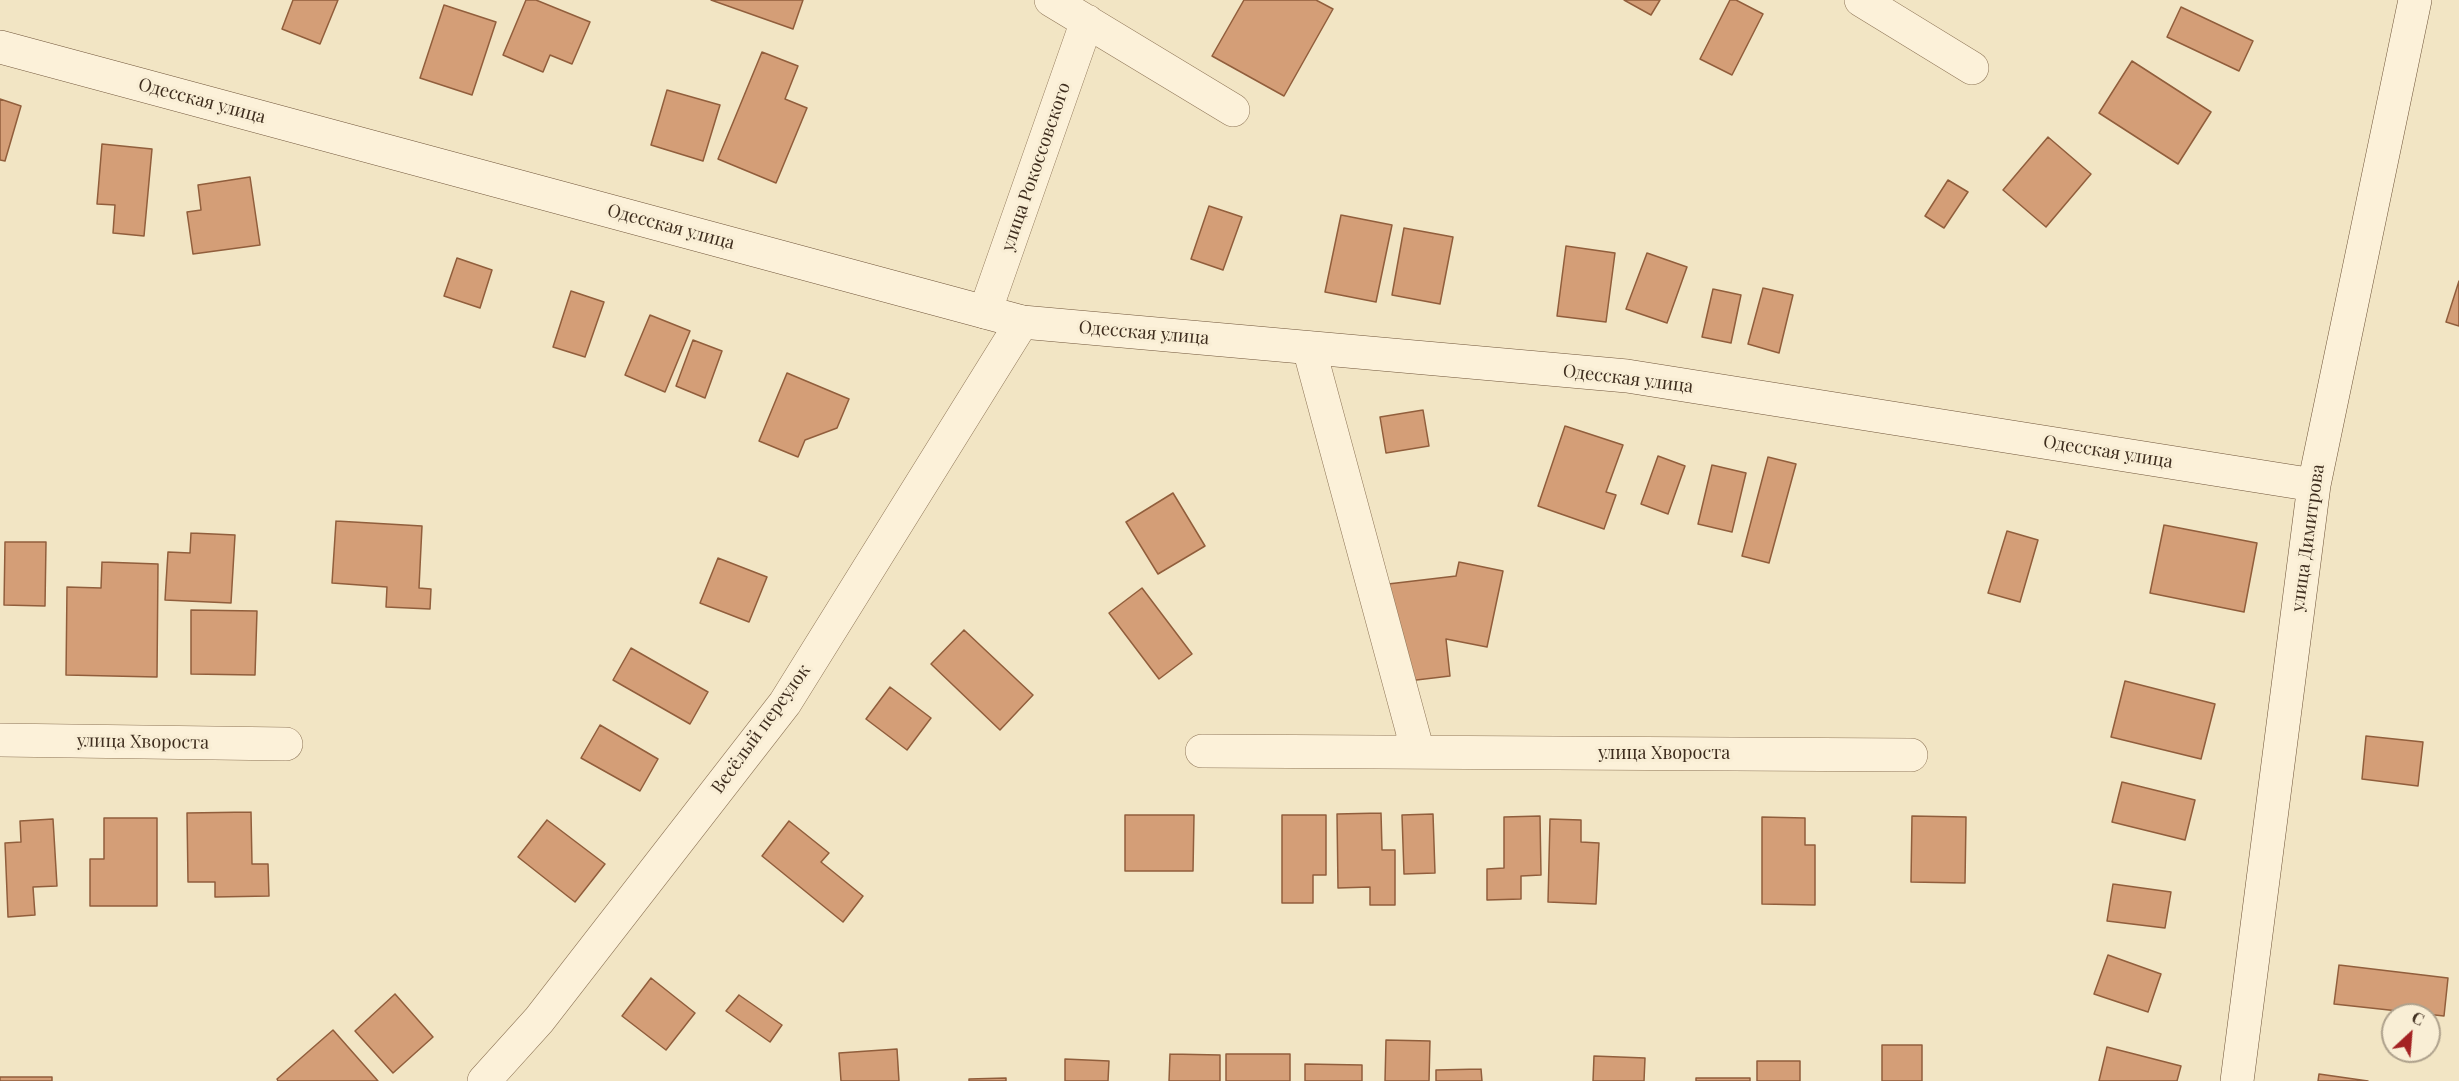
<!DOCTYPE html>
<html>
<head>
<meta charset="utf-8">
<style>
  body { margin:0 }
  #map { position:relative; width:2459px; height:1081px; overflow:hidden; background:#f2e5c4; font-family:"Playfair Display",serif }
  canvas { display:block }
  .north { position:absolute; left:2381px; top:1003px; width:60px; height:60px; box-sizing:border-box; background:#f9eed5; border:2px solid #aea18c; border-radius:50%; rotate:26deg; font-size:16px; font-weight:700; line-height:24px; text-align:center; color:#3e2d1e }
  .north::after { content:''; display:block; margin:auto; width:21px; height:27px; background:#a42223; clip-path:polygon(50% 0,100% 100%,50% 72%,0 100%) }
</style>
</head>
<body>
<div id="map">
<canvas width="2459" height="1081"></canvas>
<div class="north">С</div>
</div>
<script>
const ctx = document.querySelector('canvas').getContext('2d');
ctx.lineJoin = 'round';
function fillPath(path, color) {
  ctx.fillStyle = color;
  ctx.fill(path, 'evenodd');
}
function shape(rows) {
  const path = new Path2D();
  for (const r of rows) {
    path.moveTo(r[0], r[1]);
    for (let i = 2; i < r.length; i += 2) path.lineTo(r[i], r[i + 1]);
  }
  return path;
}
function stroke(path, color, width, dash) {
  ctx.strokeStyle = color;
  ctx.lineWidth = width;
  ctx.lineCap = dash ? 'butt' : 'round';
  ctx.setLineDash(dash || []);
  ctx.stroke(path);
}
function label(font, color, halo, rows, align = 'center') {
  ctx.font = font + ' "Playfair Display",serif';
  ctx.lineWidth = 6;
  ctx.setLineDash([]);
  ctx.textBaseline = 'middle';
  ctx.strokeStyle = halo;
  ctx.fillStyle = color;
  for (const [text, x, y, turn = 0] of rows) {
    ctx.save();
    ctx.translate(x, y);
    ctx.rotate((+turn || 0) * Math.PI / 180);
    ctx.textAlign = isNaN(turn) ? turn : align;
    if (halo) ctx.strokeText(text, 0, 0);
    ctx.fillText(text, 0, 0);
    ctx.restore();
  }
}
const building = shape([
  [293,0,338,0,320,44,282,29,293,0],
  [526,0,536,0,590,22,572,64,550,55,543,72,503,55,526,0],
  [711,0,803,0,793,29,711,0],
  [1244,0,1316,0,1333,9,1284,96,1212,56,1244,0],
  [1624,0,1660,0,1651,15,1624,0],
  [1730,0,1736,0,1763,14,1732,75,1700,59,1730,0],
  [444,5,496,22,472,95,420,78,444,5],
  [2181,7,2253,41,2239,71,2167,37,2181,7],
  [762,52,798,66,785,99,807,108,776,183,718,159,762,52],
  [2132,61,2211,112,2178,164,2099,113,2132,61],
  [667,90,720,105,703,161,651,145,667,90],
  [0,99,21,106,5,161,0,160,0,99],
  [2048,137,2091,174,2046,227,2003,190,2048,137],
  [102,144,152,149,144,236,113,233,115,205,97,204,102,144],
  [250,177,260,245,193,254,187,212,201,210,198,185,250,177],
  [1948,180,1968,192,1944,228,1925,216,1948,180],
  [1209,206,1242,217,1223,270,1191,259,1209,206],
  [1341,215,1392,225,1376,302,1325,292,1341,215],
  [1404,228,1453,237,1440,304,1392,295,1404,228],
  [1566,246,1615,253,1606,322,1557,316,1566,246],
  [1647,253,1687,267,1667,323,1626,309,1647,253],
  [457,258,492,270,480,308,444,296,457,258],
  [2459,281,2459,326,2446,322,2459,281],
  [1763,288,1793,295,1779,353,1748,344,1763,288],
  [1713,289,1741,295,1731,343,1702,337,1713,289],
  [571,291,604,302,585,357,553,347,571,291],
  [650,315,690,331,665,392,625,375,650,315],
  [693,340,722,351,705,398,676,386,693,340],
  [787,373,849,399,837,428,805,440,798,457,759,441,787,373],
  [1423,410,1429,446,1386,453,1380,417,1423,410],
  [1565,426,1623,445,1606,492,1616,495,1604,529,1538,506,1565,426],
  [1658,456,1685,466,1668,514,1641,504,1658,456],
  [1768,457,1796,464,1769,563,1742,556,1768,457],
  [1712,465,1746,473,1732,532,1698,524,1712,465],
  [1173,493,1205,546,1158,574,1126,522,1173,493],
  [336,521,422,526,419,588,431,589,430,609,386,607,387,587,332,583,336,521],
  [2164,525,2257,543,2244,612,2150,593,2164,525],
  [2007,531,2038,540,2020,602,1988,593,2007,531],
  [191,533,235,535,231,603,165,600,168,552,190,553,191,533],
  [5,542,46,542,45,606,4,605,5,542],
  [718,558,767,577,749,622,700,603,718,558],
  [102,562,158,564,157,677,66,675,67,587,101,588,102,562],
  [1459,562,1503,571,1487,647,1446,639,1450,676,1408,681,1388,584,1456,576,1459,562],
  [1142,588,1192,654,1159,679,1109,613,1142,588],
  [191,610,257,611,255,675,191,674,191,610],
  [964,630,1033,695,1000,730,931,664,964,630],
  [631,648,708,692,690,724,613,680,631,648],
  [2125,681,2215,704,2201,759,2111,737,2125,681],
  [890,687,931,718,907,750,866,719,890,687],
  [600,725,658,759,640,791,581,758,600,725],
  [2366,736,2423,742,2418,786,2362,779,2366,736],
  [2122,782,2195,800,2185,840,2112,822,2122,782],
  [251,812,252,864,268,864,269,896,215,897,215,882,188,882,187,813,251,812],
  [1381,813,1382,850,1395,850,1395,905,1370,905,1370,887,1338,888,1337,814,1381,813],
  [1433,814,1435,873,1404,874,1402,815,1433,814],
  [1125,815,1194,815,1193,871,1125,871,1125,815],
  [1282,815,1326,815,1326,875,1313,875,1313,903,1282,903,1282,815],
  [1540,816,1541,875,1521,876,1521,899,1487,900,1487,869,1504,868,1504,817,1540,816],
  [1912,816,1966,817,1965,883,1911,882,1912,816],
  [1762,817,1805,818,1805,845,1815,845,1815,905,1762,904,1762,817],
  [104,818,157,818,157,906,90,906,90,859,104,859,104,818],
  [53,819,57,886,33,887,35,915,8,917,5,843,21,842,20,821,53,819],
  [1550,819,1581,820,1581,842,1599,843,1596,904,1548,902,1550,819],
  [547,820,605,864,575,902,518,857,547,820],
  [789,821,829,853,821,862,863,896,843,922,762,856,789,821],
  [2113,884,2171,892,2165,928,2107,921,2113,884],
  [2108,955,2161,974,2148,1012,2094,994,2108,955],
  [2339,965,2448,978,2444,1016,2334,1004,2339,965],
  [651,978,695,1013,666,1050,622,1016,651,978],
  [395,994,433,1037,393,1073,355,1031,395,994],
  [739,995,782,1025,770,1042,726,1011,739,995],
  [333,1030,378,1081,278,1081,277,1079,333,1030],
  [1386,1040,1430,1041,1429,1081,1385,1081,1386,1040],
  [1882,1045,1922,1045,1922,1081,1882,1081,1882,1045],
  [2107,1047,2181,1066,2177,1081,2099,1081,2107,1047],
  [897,1049,899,1081,841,1081,839,1053,897,1049],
  [1170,1054,1220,1055,1220,1081,1169,1081,1170,1054],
  [1226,1054,1290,1054,1290,1081,1226,1081,1226,1054],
  [1594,1056,1645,1058,1644,1081,1593,1081,1594,1056],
  [1065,1059,1109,1061,1108,1081,1065,1081,1065,1059],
  [1757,1061,1800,1061,1800,1081,1757,1081,1757,1061],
  [1305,1064,1362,1065,1362,1081,1305,1081,1305,1064],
  [1481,1069,1482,1081,1436,1081,1436,1070,1481,1069],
  [2319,1074,2368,1081,2318,1081,2319,1074],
  [0,1077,52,1077,52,1081,0,1081,0,1077],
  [1006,1078,1006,1081,969,1081,969,1079,1006,1078],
  [1696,1078,1750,1078,1750,1081,1696,1081,1696,1078]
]);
fillPath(building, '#d49e77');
stroke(building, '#915e3c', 1.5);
const minor = shape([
  [1051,0,1233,110],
  [1861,0,1972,68],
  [985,312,1087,21],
  [1309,348,1418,752],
  [0,740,286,744],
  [1202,751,1911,755],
  [484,1081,539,1020,785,703,1022,322]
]);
const secondary = shape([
  [0,47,1022,322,1627,376,2314,485],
  [2237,1081,2314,485,2415,0]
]);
stroke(minor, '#8f7658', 34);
stroke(secondary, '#71563b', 34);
stroke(minor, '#fcf1d9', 33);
stroke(secondary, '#fcf1d9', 33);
label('18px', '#3e2d1e', '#f9eed5', [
  ["Одесская улица",202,101,15],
  ["улица Рокоссовского",1036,167,-71],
  ["Одесская улица",671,227,15],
  ["Одесская улица",1144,333,5],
  ["Одесская улица",1628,379,7],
  ["Одесская улица",2108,452,9],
  ["улица Димитрова",2308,538,-82],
  ["Весёлый переулок",761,729,-54],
  ["улица Хвороста",143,742,1],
  ["улица Хвороста",1664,753]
]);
</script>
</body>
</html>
